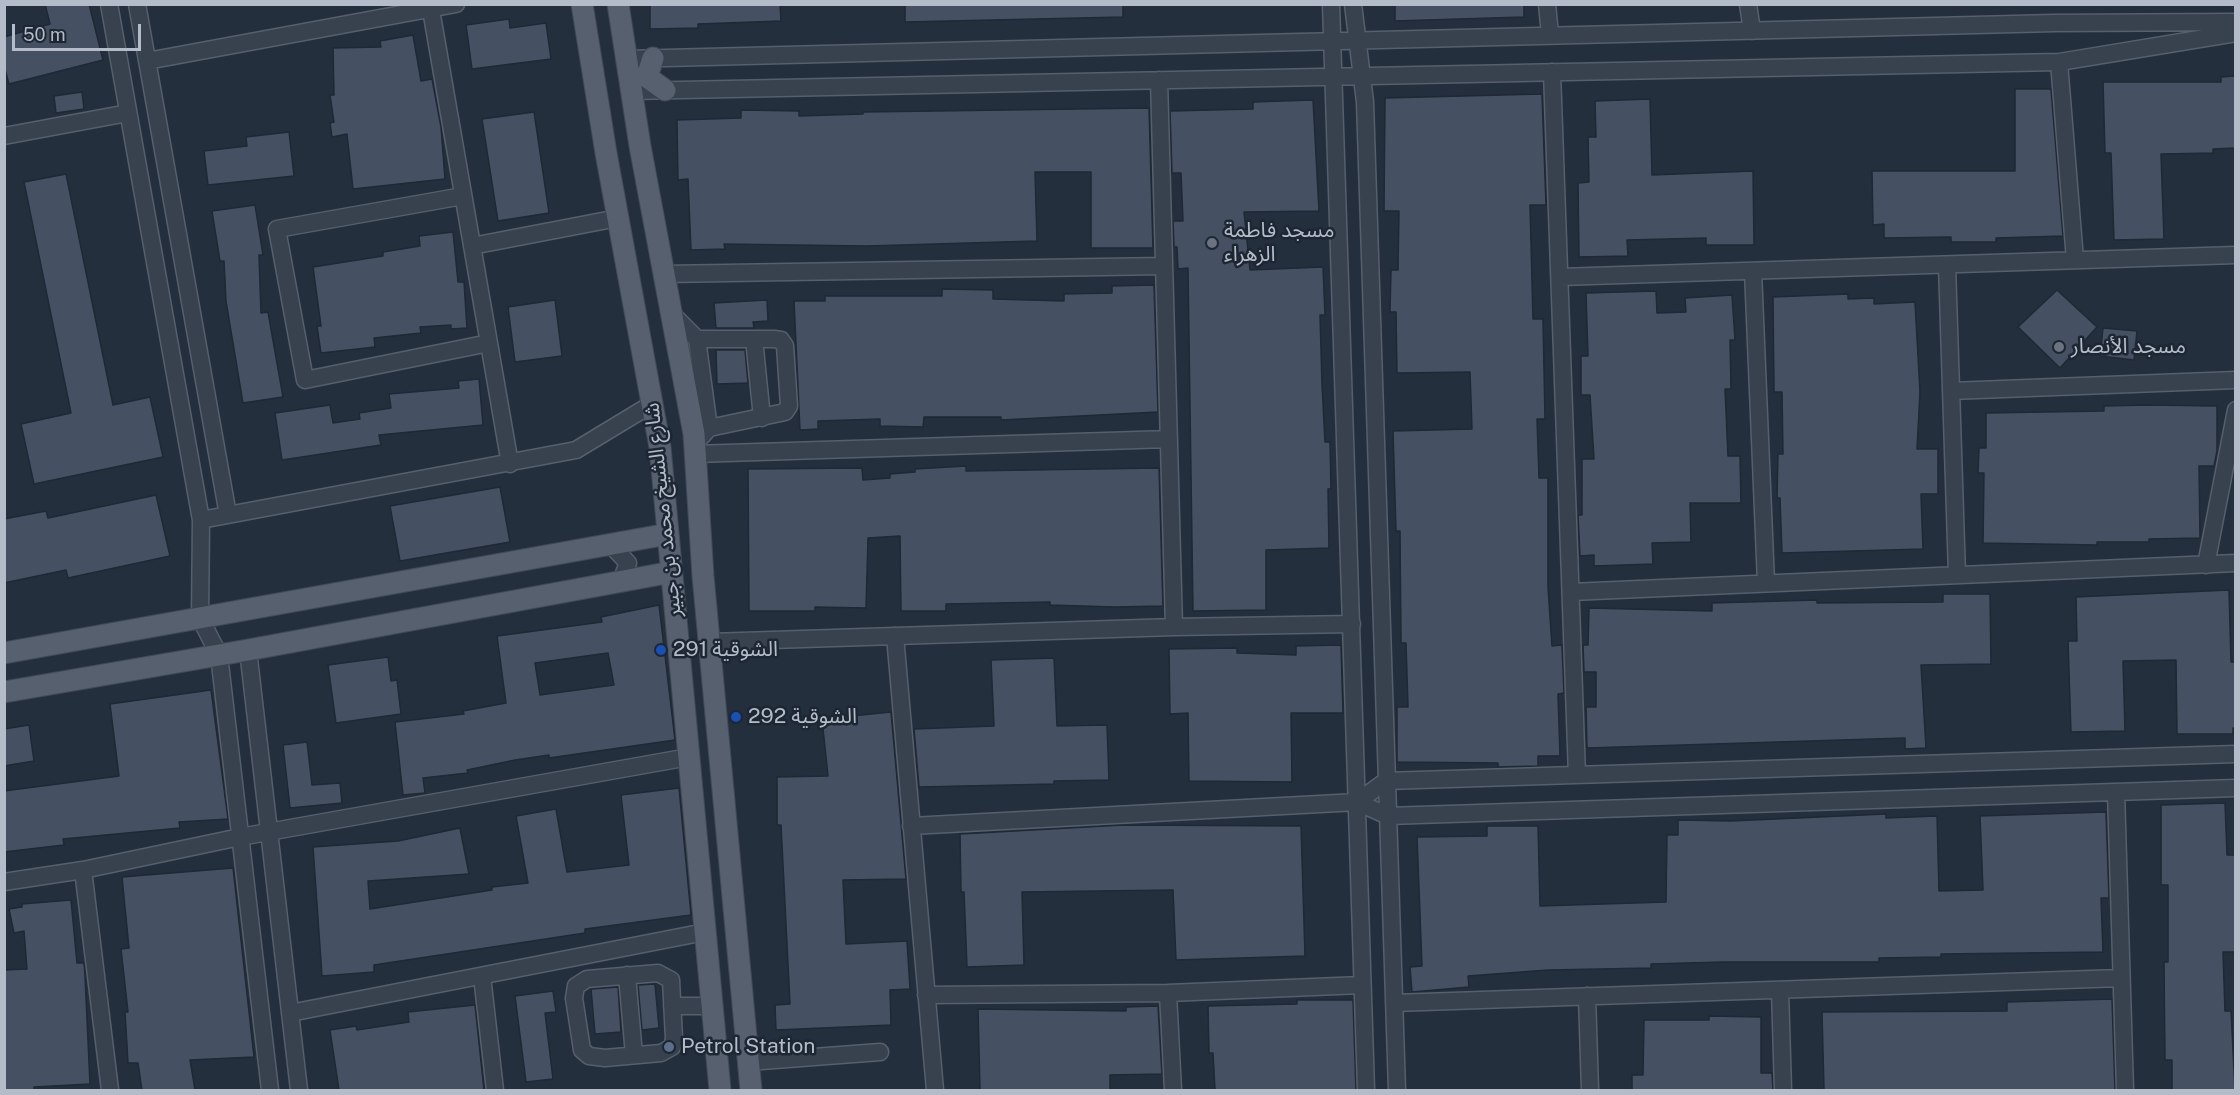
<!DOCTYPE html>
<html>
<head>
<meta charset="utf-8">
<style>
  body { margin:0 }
  #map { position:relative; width:2240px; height:1095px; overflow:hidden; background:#242f3e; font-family:"Public Sans",sans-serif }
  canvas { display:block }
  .frame { position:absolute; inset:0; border:6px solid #b4bcc9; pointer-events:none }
  .scale { position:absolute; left:12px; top:24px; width:129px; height:27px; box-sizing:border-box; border:3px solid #b4bcc9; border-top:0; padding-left:8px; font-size:18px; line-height:21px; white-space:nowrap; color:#b4bcc9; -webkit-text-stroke:4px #1d2633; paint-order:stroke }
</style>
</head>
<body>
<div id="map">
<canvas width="2240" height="1095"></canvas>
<div class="frame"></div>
<div class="scale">50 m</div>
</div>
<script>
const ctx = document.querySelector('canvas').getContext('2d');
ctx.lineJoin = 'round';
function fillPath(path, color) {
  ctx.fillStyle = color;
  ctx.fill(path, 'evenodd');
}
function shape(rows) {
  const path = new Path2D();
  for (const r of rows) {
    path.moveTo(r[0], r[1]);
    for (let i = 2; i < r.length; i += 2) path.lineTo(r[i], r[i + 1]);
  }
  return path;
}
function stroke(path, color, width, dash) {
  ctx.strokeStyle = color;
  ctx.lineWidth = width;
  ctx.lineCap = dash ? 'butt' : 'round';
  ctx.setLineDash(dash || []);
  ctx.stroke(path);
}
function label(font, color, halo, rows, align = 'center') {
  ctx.font = font + ' "Public Sans","Noto Sans Arabic",sans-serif';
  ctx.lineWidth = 5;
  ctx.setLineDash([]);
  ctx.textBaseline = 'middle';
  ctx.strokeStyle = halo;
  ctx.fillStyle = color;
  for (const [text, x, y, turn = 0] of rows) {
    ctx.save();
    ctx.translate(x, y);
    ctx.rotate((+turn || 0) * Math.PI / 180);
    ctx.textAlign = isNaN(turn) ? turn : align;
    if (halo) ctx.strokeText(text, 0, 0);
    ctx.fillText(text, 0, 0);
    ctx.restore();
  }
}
const building = shape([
  [45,4,89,4,103,60,9,84,4,66,4,37,50,24,45,4],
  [650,4,780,4,781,21,698,24,698,28,650,29,650,4],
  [905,4,1123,4,1123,17,905,22,905,4],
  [1395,4,1524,4,1524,17,1395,21,1395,4],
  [509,19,510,28,546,23,551,59,472,69,466,25,509,19],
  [413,35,421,81,432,79,441,127,445,179,353,189,347,134,332,137,330,123,334,122,330,95,334,95,333,48,381,47,380,41,413,35],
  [2235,76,2235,148,2213,149,2213,153,2161,154,2164,239,2114,240,2111,153,2105,153,2103,82,2221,82,2221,77,2235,76],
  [2015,89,2051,89,2063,236,1996,238,1996,242,1951,242,1951,237,1884,238,1884,224,1873,225,1872,171,2015,171,2015,89],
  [82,92,84,109,56,113,54,96,82,92],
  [1542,94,1546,205,1530,205,1533,319,1543,319,1545,419,1537,419,1539,478,1548,478,1548,587,1552,646,1562,645,1564,693,1558,694,1560,756,1538,756,1538,766,1498,767,1498,763,1397,762,1397,707,1408,707,1406,643,1401,643,1400,531,1396,531,1393,431,1472,429,1470,372,1397,373,1396,312,1390,312,1391,270,1398,270,1399,211,1384,211,1385,98,1542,94],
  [1650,99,1652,175,1753,171,1754,245,1706,245,1706,238,1627,240,1628,256,1579,257,1578,183,1589,182,1588,137,1596,137,1595,101,1650,99],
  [1313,100,1319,211,1244,212,1250,270,1323,267,1325,315,1320,315,1322,384,1325,442,1330,442,1331,489,1328,489,1329,548,1266,550,1266,610,1193,611,1188,268,1178,269,1177,247,1174,247,1173,221,1183,221,1181,173,1172,173,1170,111,1253,109,1253,102,1313,100],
  [1149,108,1153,248,1091,248,1091,172,1035,172,1037,241,867,246,724,244,725,249,691,250,688,179,678,180,677,120,741,118,741,110,799,111,799,116,863,114,863,112,1149,108],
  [534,112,549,213,498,221,482,119,534,112],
  [289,132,294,176,208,185,204,151,247,146,246,137,289,132],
  [66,174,113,405,150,397,163,457,34,484,21,424,71,413,24,182,66,174],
  [255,205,263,255,259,255,261,313,268,312,283,397,243,403,226,301,224,261,220,261,212,211,255,205],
  [453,232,458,282,464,282,467,328,451,329,451,325,420,327,421,333,374,338,375,347,321,353,317,326,321,326,313,267,383,256,383,252,420,246,419,236,453,232],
  [1154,285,1158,412,1001,420,1001,417,924,417,923,427,880,426,880,419,818,421,818,429,800,430,794,301,825,301,825,296,942,296,942,289,993,290,993,299,1064,301,1064,294,1112,293,1112,286,1154,285],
  [2057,290,2097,327,2060,368,2018,327,2057,290],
  [1656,291,1657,313,1686,312,1685,298,1732,295,1735,340,1730,340,1731,389,1725,389,1728,456,1740,456,1741,503,1690,503,1691,542,1652,543,1653,564,1594,566,1594,555,1580,556,1578,515,1582,515,1582,459,1594,459,1590,395,1581,395,1581,356,1588,356,1586,293,1656,291],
  [1848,294,1848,299,1874,298,1874,304,1915,302,1920,392,1917,449,1938,449,1938,494,1921,494,1923,549,1782,553,1780,498,1777,498,1778,454,1783,454,1782,392,1774,392,1773,297,1848,294],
  [555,300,562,356,515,362,508,307,555,300],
  [767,300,768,321,753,322,754,328,716,328,714,303,767,300],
  [2103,328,2137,331,2134,360,2100,356,2103,328],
  [716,350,745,350,748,383,717,384,716,350],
  [479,379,483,425,379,435,381,445,282,460,275,413,330,405,333,423,360,419,359,413,391,408,389,394,459,388,458,381,479,379],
  [2148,405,2217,406,2217,451,2214,466,2199,466,2200,538,2149,539,2149,542,2097,542,2097,545,1983,543,1984,473,1978,473,1979,448,1986,448,1986,413,2104,411,2104,406,2148,405],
  [966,466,966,471,1159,468,1163,606,1115,607,1050,605,1050,602,946,604,946,611,901,611,900,536,868,538,866,608,815,607,815,611,749,611,748,469,862,468,863,480,890,478,890,474,915,472,915,469,966,466],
  [500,487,510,542,400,561,390,506,500,487],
  [156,495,170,556,68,578,66,570,4,583,4,519,46,511,48,518,156,495],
  [2229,590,2231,662,2235,662,2235,728,2233,728,2233,734,2177,734,2176,660,2123,661,2125,731,2071,732,2068,641,2077,641,2076,597,2229,590],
  [1943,594,1990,594,1991,664,1921,665,1926,748,1905,749,1905,738,1587,748,1586,707,1596,707,1596,672,1584,672,1583,645,1588,645,1589,608,1712,611,1712,603,1817,600,1817,603,1943,602,1943,594],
  [659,605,675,740,549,758,549,755,515,760,467,770,468,773,423,778,425,793,403,795,395,722,464,714,463,711,506,703,497,636,602,622,601,617,659,605],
  [608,653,614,685,540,695,535,663,608,653],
  [1341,645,1343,713,1291,713,1292,782,1189,781,1188,713,1170,714,1169,649,1237,648,1237,653,1296,655,1296,646,1341,645],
  [388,657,391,681,397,680,401,714,336,723,328,665,388,657],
  [1054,658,1057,726,1107,725,1109,780,1054,781,1054,784,919,787,914,729,994,726,991,660,1054,658],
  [211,690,228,819,179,822,180,828,63,839,64,845,4,852,4,791,119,776,110,704,211,690],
  [891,712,906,879,843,880,846,944,907,941,910,989,890,990,891,1025,776,1030,775,1005,790,1004,781,825,777,825,777,777,828,776,822,719,891,712],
  [29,725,34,761,4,766,4,729,29,725],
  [307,742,312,785,340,783,342,803,290,808,283,745,307,742],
  [679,788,691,915,585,929,585,933,374,965,374,972,322,976,313,847,398,841,460,828,469,874,368,881,370,909,492,890,492,887,528,883,516,816,556,809,567,872,629,865,621,795,679,788],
  [2225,803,2227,855,2235,855,2235,952,2223,952,2225,1011,2231,1011,2235,1090,2172,1090,2172,1060,2165,1060,2164,962,2168,962,2168,885,2161,885,2161,805,2225,803],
  [2106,812,2109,898,2101,898,2103,952,1941,954,1941,957,1879,958,1879,962,1724,962,1651,964,1651,968,1548,970,1468,976,1469,987,1412,992,1410,967,1422,966,1417,837,1487,836,1487,826,1538,826,1540,906,1666,902,1667,835,1678,835,1678,820,1731,821,1886,814,1886,818,1937,816,1939,891,1983,890,1980,816,2106,812],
  [1123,825,1301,826,1305,956,1176,960,1173,890,1022,892,1024,965,967,967,964,892,961,892,960,834,1123,825],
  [233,868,254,1057,190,1060,195,1090,142,1090,138,1063,128,1063,125,1012,128,1012,121,949,129,948,122,877,233,868],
  [71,900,77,963,84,963,85,976,90,1084,34,1087,34,1090,4,1090,4,970,27,969,24,931,14,933,9,909,22,907,22,904,71,900],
  [655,984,659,1028,642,1030,638,985,655,984],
  [618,987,621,1032,595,1034,591,989,618,987],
  [553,991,556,1012,545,1013,553,1079,526,1082,515,996,553,991],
  [2112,999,2115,1090,1824,1090,1822,1012,2007,1011,2007,1002,2112,999],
  [1297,1000,1353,1000,1356,1090,1215,1090,1213,1053,1209,1053,1208,1006,1297,1004,1297,1000],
  [475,1005,484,1090,339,1090,330,1030,356,1026,357,1030,409,1022,408,1012,475,1005],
  [1158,1006,1162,1074,1110,1075,1110,1090,980,1090,978,1009,1126,1011,1126,1007,1158,1006],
  [1709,1016,1761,1017,1761,1073,1772,1073,1773,1090,1632,1090,1632,1075,1643,1075,1644,1020,1709,1020,1709,1016]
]);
fillPath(building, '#455162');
stroke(building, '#1f2835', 1.5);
const minor = shape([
  [109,4,201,520,200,618,219,655,270,1090],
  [137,4,228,515],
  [430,4,510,464],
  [1331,4,1366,1090],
  [1353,4,1365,102,1397,1090],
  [1547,4,1550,35],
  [1748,4,1752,31],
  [626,59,2054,23,2236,22],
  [147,61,456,4],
  [2059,62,2075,260],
  [1552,72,1577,775],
  [1159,80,1174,627],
  [631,91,2059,62,2236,33],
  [4,136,128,113],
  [463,196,277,229,305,380,489,343],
  [472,246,618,218],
  [1947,265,1957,575],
  [1753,271,1766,583],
  [664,274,1164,266],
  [1560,277,2236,255],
  [671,313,697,339,709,428,702,436],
  [697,339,774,339,781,340,785,346,789,406,785,412,709,428],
  [754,339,762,418],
  [1951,391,2236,380],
  [695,454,1169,439],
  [201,520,576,450,652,404],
  [610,544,628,563,621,581],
  [2206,565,2236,410],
  [1571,592,2236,563],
  [895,636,935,1090],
  [710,642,1174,627,1352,624],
  [248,650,299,1090],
  [2116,792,2125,1090],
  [1357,802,1386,781,2236,754],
  [911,826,1357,802,1388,816,2236,788],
  [83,870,110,1090],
  [4,882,83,870,240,837,689,757],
  [658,973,671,980,674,1039,672,1047,661,1053,605,1058,589,1056,582,1050,574,998,576,986,587,979,658,973],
  [627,975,634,1055],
  [482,976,495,1090],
  [1780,990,1783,1090],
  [1168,993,1173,1090],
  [926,995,1168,993,1362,985],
  [1587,996,1590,1090],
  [1394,1003,2121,978],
  [672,1006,711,1006],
  [290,1013,705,932],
  [748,1062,880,1052]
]);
const major = shape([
  [582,4,606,153,660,447,720,1090],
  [618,4,640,146,694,434,703,576,751,1090],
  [653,58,647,77,665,90],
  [4,653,668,534],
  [4,692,248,650,672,572]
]);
stroke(minor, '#565f6c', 19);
stroke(major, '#414a57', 23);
stroke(minor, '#38414e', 16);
stroke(major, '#56606e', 21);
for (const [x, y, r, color] of [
  [1212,243,6,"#6b7280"],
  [2059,347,6,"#6b7280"],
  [661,650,6,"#1a4fb4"],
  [736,717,6,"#1a4fb4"],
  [669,1047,6,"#5c6f8a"]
]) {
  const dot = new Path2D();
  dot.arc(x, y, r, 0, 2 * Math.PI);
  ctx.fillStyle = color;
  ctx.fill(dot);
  stroke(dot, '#1d2633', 2);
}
label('21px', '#b4bcc9', '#1d2633', [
  ["مسجد فاطمة",1224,231],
  ["الزهراء",1224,255],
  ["مسجد الأنصار",2071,347],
  ["الشوقية 291",673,650],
  ["الشوقية 292",748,717],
  ["Petrol Station",681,1047]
], 'left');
label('21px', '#b4bcc9', '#1d2633', [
  ["شارع الشيخ محمد بن جبير",663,510,-96]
]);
</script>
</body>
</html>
